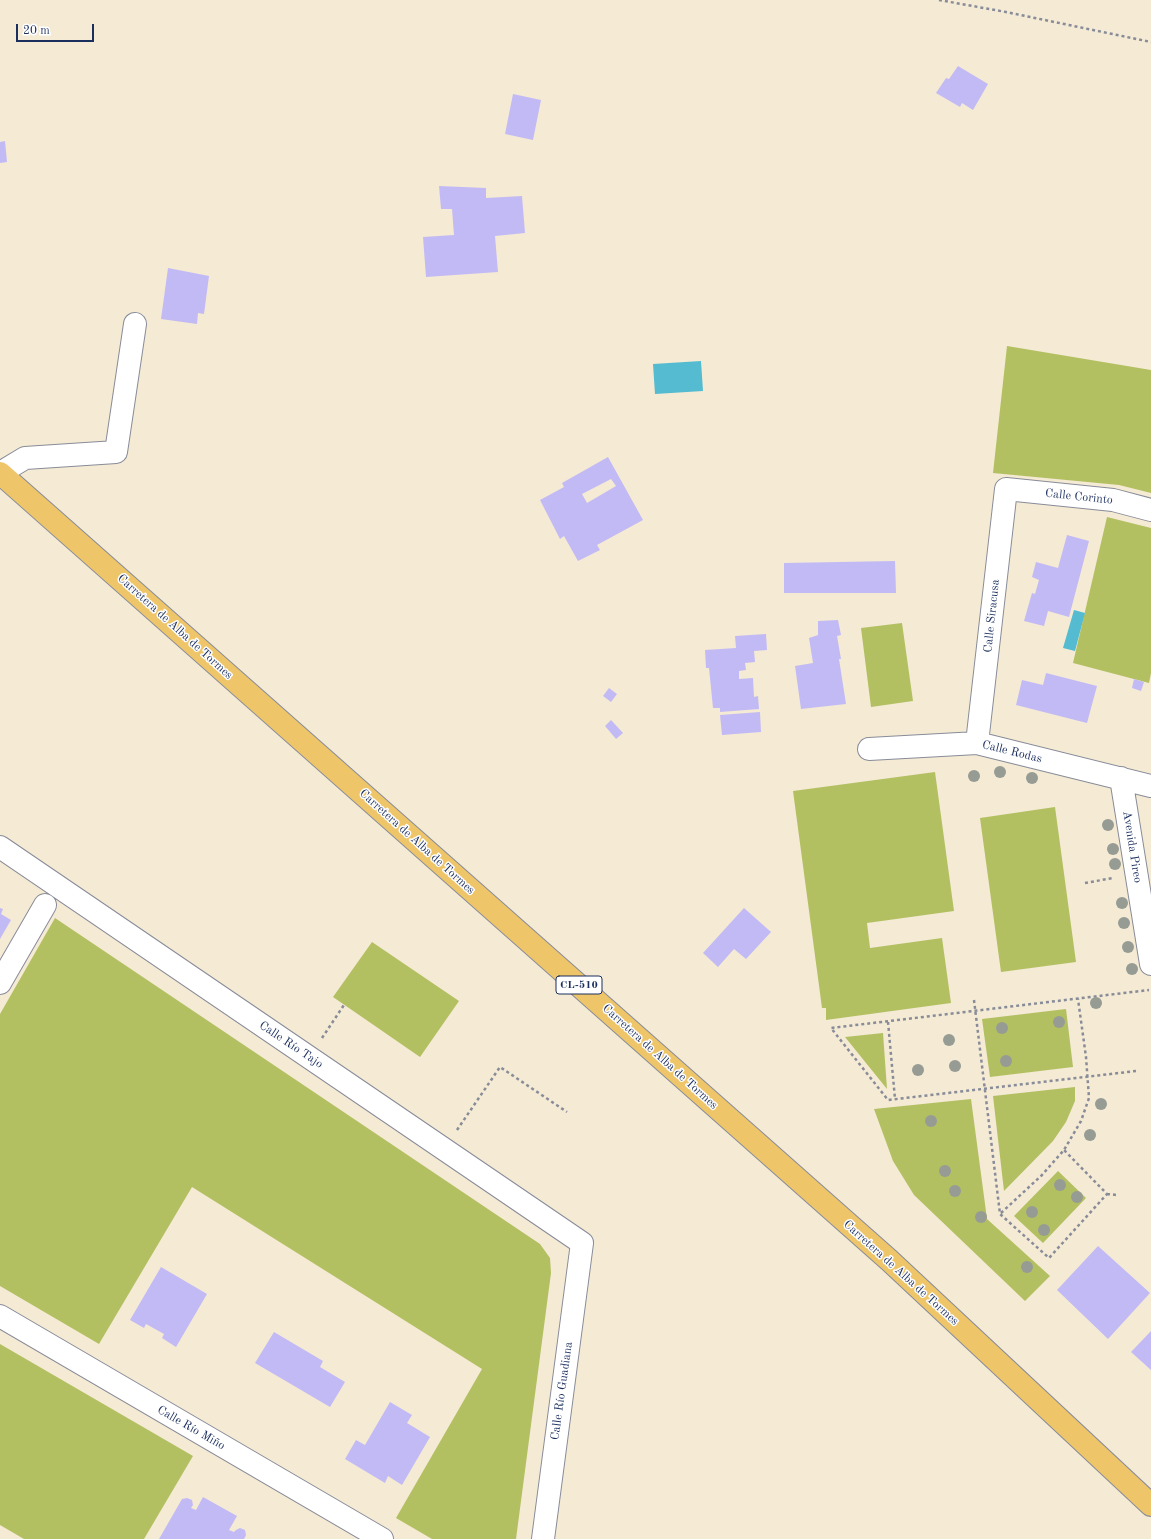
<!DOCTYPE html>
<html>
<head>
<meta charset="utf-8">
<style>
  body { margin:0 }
  #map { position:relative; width:1151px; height:1539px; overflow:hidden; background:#f5ead4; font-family:"Old Standard TT",serif }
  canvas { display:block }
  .scale { position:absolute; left:16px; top:24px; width:78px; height:18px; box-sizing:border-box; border:2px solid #1b2f5e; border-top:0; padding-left:5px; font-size:12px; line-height:14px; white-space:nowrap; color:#1b2f5e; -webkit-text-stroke:3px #fff; paint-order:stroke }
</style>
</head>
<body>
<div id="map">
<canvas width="1151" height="1539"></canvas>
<div class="scale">20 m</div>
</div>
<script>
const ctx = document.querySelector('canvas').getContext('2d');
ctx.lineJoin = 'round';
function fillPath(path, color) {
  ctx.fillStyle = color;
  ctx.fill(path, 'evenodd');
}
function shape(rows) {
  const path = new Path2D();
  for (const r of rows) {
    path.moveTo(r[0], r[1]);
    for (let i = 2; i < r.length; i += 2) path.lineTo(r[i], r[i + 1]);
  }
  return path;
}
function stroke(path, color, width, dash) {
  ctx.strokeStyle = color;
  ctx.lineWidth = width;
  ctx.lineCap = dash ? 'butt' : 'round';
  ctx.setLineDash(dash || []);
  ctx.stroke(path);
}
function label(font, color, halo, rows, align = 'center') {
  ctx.font = font + ' "Old Standard TT",serif';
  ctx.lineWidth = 3;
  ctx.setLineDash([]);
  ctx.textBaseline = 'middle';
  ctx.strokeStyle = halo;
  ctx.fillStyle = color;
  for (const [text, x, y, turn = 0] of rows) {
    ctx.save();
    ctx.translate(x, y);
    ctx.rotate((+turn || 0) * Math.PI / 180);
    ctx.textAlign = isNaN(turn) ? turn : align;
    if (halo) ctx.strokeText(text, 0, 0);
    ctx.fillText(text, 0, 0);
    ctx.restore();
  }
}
fillPath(shape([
  [1007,346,1151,370,1151,493,1119,485,993,473],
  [1107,517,1151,528,1151,673,1149,683,1073,663],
  [902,623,913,701,871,707,861,628],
  [935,772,954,911,867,923,870,948,942,938,951,1003,826,1020,826,1008,822,1008,793,791],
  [1055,807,1076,962,1001,972,980,818],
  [55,918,540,1244,550,1258,551,1273,516,1539,432,1539,396,1518,482,1369,192,1187,99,1344,0,1286,0,1014],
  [372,942,459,1001,420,1057,333,997],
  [1066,1009,1073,1067,990,1077,982,1019],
  [883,1033,887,1089,845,1037],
  [1075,1087,1075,1101,1066,1122,1053,1141,1004,1191,993,1096],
  [971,1099,987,1219,1050,1276,1025,1301,914,1195,893,1161,874,1109],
  [1058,1171,1086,1198,1043,1243,1014,1216],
  [0,1344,193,1456,144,1539,24,1539,0,1525]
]), '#b2c062');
fillPath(shape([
  [701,361,703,391,655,394,653,364],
  [1074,610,1085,613,1075,651,1063,648]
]), '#54bbd1');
fillPath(shape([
  [958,66,988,84,973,110,962,103,960,107,936,93,946,78,949,79],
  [513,94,541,100,533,140,505,134],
  [5,141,7,162,0,163,0,142],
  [439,186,486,188,486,198,522,196,525,233,495,236,498,272,426,277,423,237,454,235,452,209,441,209],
  [168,268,209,276,204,314,198,313,197,324,161,319],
  [608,457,643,520,597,545,600,550,578,561,564,536,560,539,540,500,564,487,562,483],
  [611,479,616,486,587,503,582,494],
  [1067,535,1089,541,1069,617,1048,611,1044,626,1024,621,1032,593,1035,594,1039,580,1032,577,1036,562,1058,568],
  [895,561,896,593,784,593,784,563],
  [838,620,841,635,837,636,841,659,839,659,846,704,801,709,795,666,813,663,809,638,818,635,818,621],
  [766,634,767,650,754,651,755,662,745,663,746,670,739,671,739,679,753,678,754,697,758,696,759,709,720,712,720,708,713,708,709,668,706,668,705,650,736,648,735,636],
  [1046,673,1097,686,1087,723,1016,705,1022,680,1043,685],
  [1134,679,1144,682,1141,691,1132,688],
  [609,688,617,694,611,702,603,696],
  [760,712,761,732,722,735,720,715],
  [611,720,623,733,616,739,605,726],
  [0,908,3,909,1,914,11,920,0,939],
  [744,908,771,932,746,959,734,949,718,967,703,953],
  [1098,1246,1150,1293,1108,1339,1057,1290],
  [161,1267,207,1294,176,1347,162,1338,164,1334,146,1324,144,1328,130,1320],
  [1151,1331,1151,1370,1131,1352],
  [274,1332,323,1361,320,1367,345,1382,330,1407,255,1363],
  [390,1402,412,1415,407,1423,430,1437,402,1485,388,1476,385,1483,345,1459,356,1440,365,1445],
  [203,1497,237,1516,229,1530,234,1532,236,1530,240,1528,245,1530,246,1535,244,1539,159,1539,182,1499,187,1498,192,1500,193,1505,191,1508,196,1510]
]), '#c2baf5');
const minor = shape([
  [0,473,25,458,116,452,135,324],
  [977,743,1006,489,1113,500,1151,510],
  [869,749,977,743,1151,786],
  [1121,778,1151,964],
  [0,847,582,1243,543,1539],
  [0,983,45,905],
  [0,1316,382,1539]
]);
const major = shape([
  [0,473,889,1260,1151,1505]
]);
stroke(minor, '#888c99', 24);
stroke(major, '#888c99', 24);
stroke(shape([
  [939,0,1006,12,1151,42],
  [1085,883,1113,878],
  [974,1000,1000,1214,1049,1258,1107,1194,1064,1150],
  [888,1022,895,1099],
  [322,1038,344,1005],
  [1136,1071,888,1100,831,1028,1149,990],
  [457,1130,500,1067,567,1112],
  [1107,1194,1117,1195],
  [1001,1213,1042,1175,1064,1150,1081,1121,1089,1098,1086,1057,1078,999]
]), '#888c99', 2.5, [3, 3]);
stroke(minor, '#fff', 22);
stroke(major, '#eec569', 22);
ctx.fillStyle = '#969b94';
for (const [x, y] of [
  [1000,772],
  [974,776],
  [1032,778],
  [1108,825],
  [1113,849],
  [1115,864],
  [1122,903],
  [1124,923],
  [1128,947],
  [1132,969],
  [1096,1003],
  [1059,1022],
  [1002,1028],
  [949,1040],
  [1006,1061],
  [955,1066],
  [918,1070],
  [1101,1104],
  [931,1121],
  [1090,1135],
  [945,1171],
  [1060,1185],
  [955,1191],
  [1077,1197],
  [1032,1212],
  [981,1217],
  [1044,1230],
  [1027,1267]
]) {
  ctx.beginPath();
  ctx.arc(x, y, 6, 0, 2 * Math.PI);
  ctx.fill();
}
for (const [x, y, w] of [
  [579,985,46]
]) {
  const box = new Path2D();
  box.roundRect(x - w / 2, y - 9, w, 18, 3);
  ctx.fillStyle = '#fff';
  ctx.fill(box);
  stroke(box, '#1b2f5e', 1);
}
label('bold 11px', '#1b2f5e', null, [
  ["CL-510",579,985]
]);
label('12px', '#1b2f5e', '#fff', [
  ["Calle Corinto",1079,497,6],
  ["Calle Siracusa",992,616,-84],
  ["Carretera de Alba de Tormes",175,627,42],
  ["Calle Rodas",1012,752,14],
  ["Carretera de Alba de Tormes",417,842,42],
  ["Avenida Pireo",1132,847,81],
  ["Calle Río Tajo",291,1045,34],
  ["Carretera de Alba de Tormes",660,1057,42],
  ["Carretera de Alba de Tormes",901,1273,42],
  ["Calle Río Guadiana",562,1391,-82],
  ["Calle Río Miño",191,1428,30]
]);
</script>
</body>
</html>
